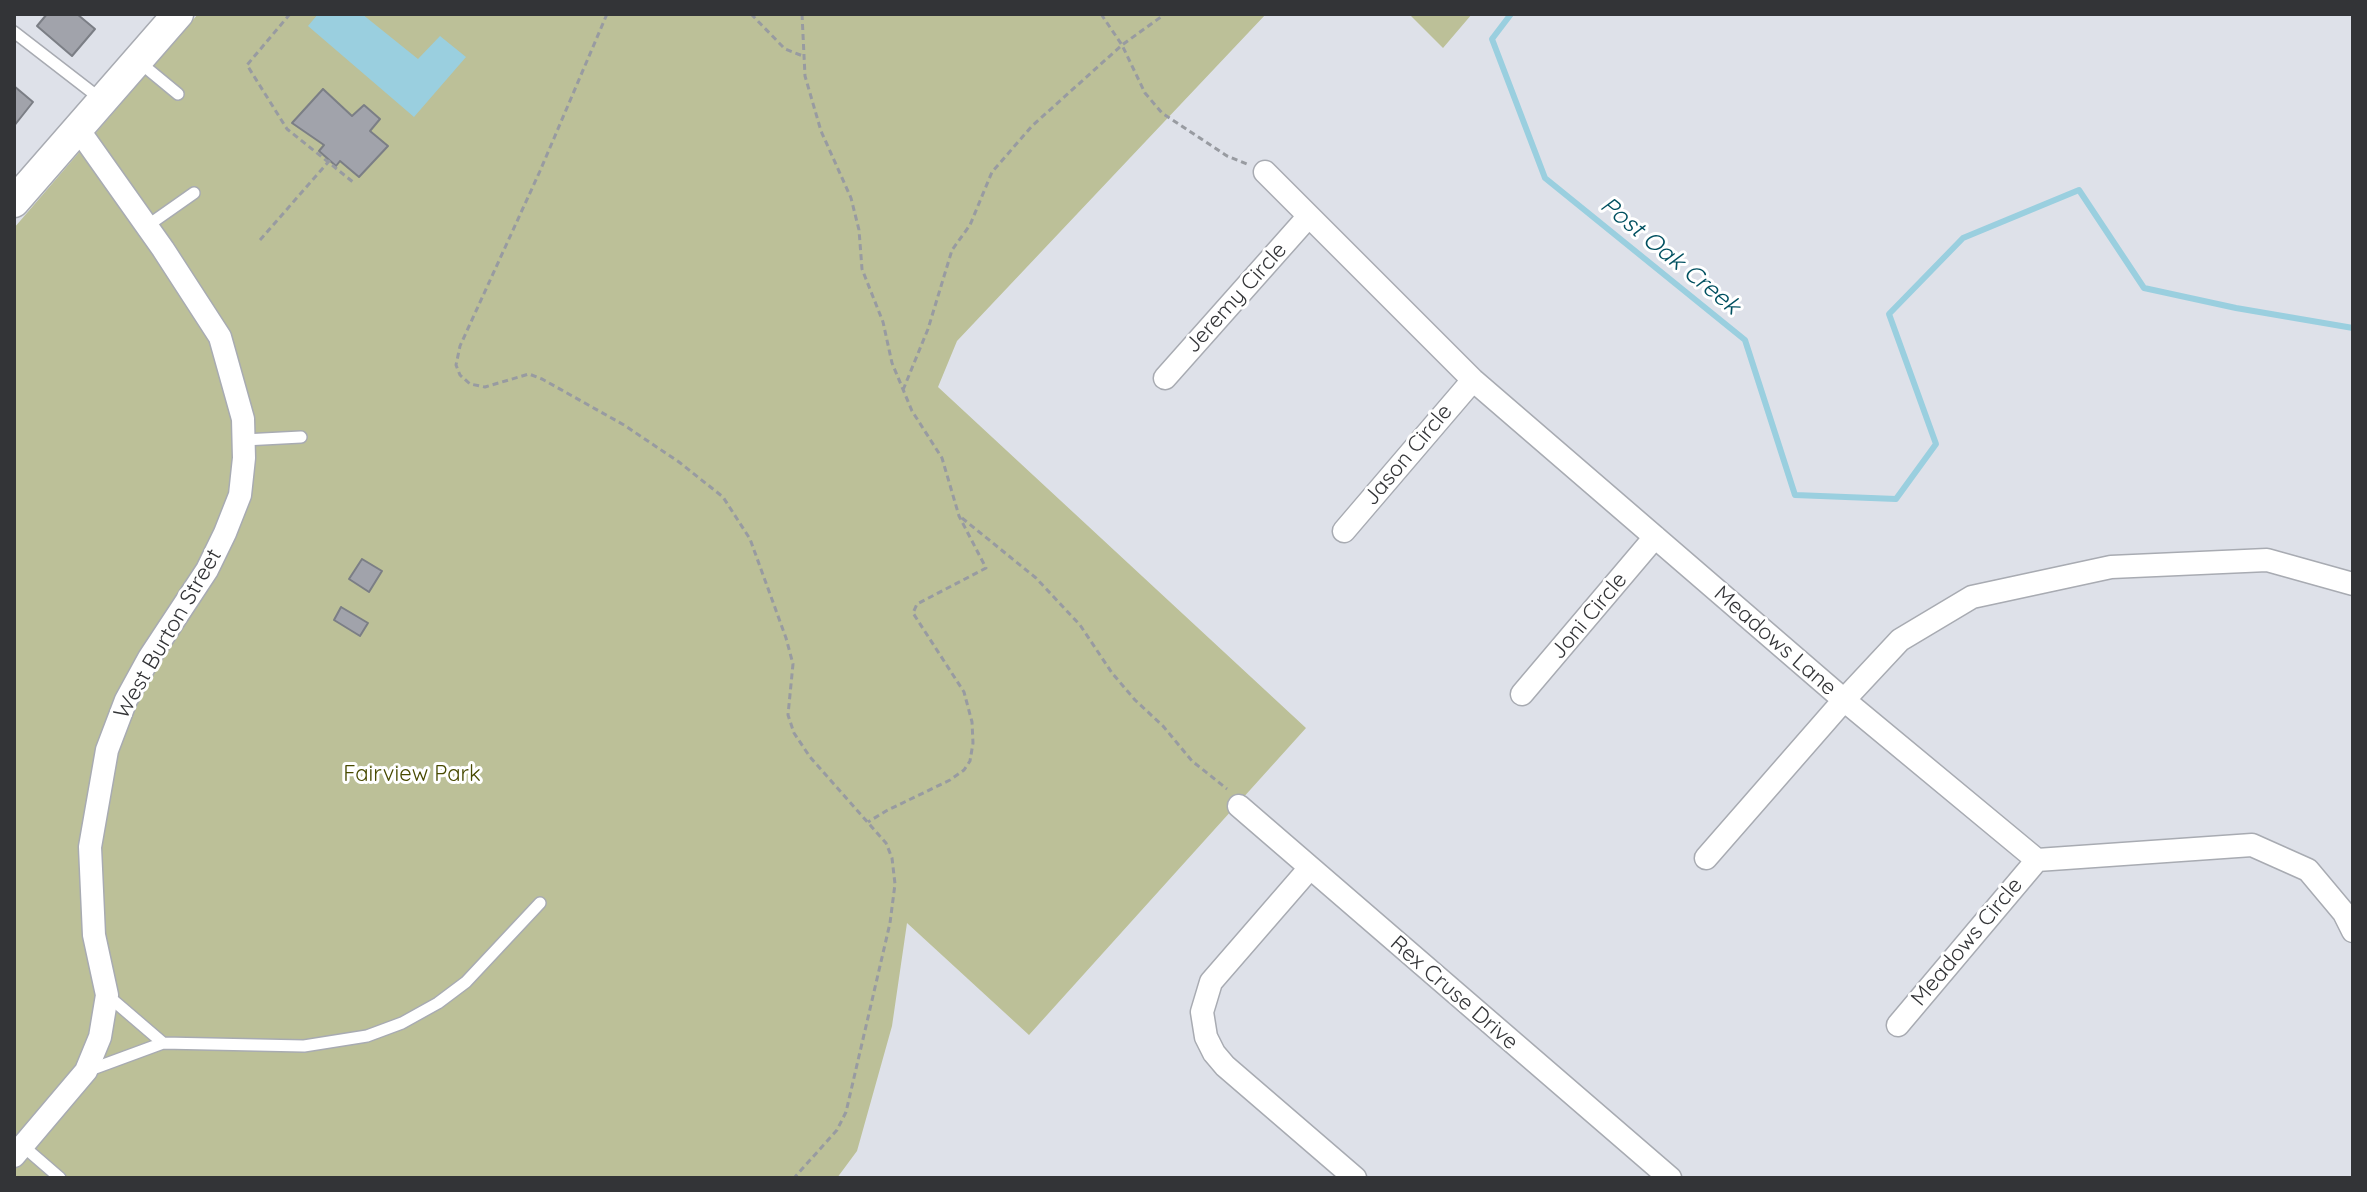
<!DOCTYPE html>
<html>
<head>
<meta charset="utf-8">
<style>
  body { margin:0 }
  #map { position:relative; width:2367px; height:1192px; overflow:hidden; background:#dee1e9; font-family:Quicksand,sans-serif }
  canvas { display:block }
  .frame { position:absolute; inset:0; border:16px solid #333437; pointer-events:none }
</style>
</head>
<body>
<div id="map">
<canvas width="2367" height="1192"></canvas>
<div class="frame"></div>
</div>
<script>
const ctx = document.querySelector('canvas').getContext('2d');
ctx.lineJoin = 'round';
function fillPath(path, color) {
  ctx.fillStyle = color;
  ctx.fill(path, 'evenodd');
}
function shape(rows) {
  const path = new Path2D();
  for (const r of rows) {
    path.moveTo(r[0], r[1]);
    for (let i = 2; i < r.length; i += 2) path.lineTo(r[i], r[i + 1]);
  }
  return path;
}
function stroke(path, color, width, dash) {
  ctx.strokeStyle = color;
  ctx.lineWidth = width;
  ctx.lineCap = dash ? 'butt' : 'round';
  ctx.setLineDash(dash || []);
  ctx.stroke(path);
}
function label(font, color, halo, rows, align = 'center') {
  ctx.font = font + ' Quicksand,sans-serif';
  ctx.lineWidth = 6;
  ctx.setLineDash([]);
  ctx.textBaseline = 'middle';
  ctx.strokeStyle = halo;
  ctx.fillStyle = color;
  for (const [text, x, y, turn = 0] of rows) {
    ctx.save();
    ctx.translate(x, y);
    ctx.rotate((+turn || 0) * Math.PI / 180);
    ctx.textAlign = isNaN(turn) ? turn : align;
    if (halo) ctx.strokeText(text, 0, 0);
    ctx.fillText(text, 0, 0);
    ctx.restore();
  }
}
fillPath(shape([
  [198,14,1266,14,957,341,938,387,1306,728,1029,1035,907,923,892,1026,857,1151,837,1178,14,1178,14,228],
  [1409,14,1472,14,1443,48]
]), '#bcc098');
fillPath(shape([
  [318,14,362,14,418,59,440,36,466,57,414,117,308,26]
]), '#9acfdf');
stroke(shape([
  [1511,14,1492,39,1545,178,1745,340,1795,495,1896,499,1936,444,1889,314,1963,238,2079,190,2144,288,2236,308,2353,328]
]), '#9acfdf', 6);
const building = shape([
  [47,14,77,14,95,29,72,56,37,26,47,14],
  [14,86,33,102,14,126,14,86],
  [323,89,352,116,364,105,380,119,370,131,388,146,359,177,340,161,336,166,319,151,324,145,292,123,323,89],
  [362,559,382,571,369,592,349,579,362,559],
  [341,607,368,623,360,636,334,620,341,607]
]);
fillPath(building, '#a1a3ab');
stroke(building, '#7b7e85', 2);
const service = shape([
  [14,32,102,100],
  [138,61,178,94],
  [147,226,194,193],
  [244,440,301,437],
  [107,995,163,1043],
  [87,1071,163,1043,304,1046,367,1036,402,1023,438,1003,466,982,540,903],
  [23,1146,60,1178]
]);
const minor = shape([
  [1265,172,1473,380,1844,700,2037,860,2252,845,2308,870,2344,913,2353,931],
  [1165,378,1308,217],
  [1344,531,1473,380],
  [1522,694,1655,537],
  [1239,806,1670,1178],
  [1706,858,1844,700,1900,640,1972,597,2111,567,2267,560,2353,584],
  [1309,869,1211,982,1202,1012,1206,1037,1214,1053,1225,1066,1355,1178],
  [1898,1025,2037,860],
  [14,1156,86,1071,100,1037,107,995,94,935,90,847,107,750,126,700,149,658,207,570,225,533,240,495,244,458,243,419,220,337,163,249,78,129]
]);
const secondary = shape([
  [14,202,178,14]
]);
stroke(service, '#a8abb2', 14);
stroke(minor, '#a8abb2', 25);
stroke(secondary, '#a8abb2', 33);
stroke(shape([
  [290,14,247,65,287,129,353,182],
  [607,14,540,171,460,346,456,365,460,375,470,384,485,387,529,374,542,379,624,425,679,462,723,497,750,539,786,638,793,664,788,715,794,733,810,757,886,843,892,858,895,884,890,923,846,1112,837,1130,794,1178],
  [751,14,785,49,803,56],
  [802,14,805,76,821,131,851,198,859,230,862,269,883,322,892,363,912,411,942,458,959,516,986,568,917,604,913,613,964,692,972,722,973,743,970,761,964,770,950,780,886,811,868,822],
  [1101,14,1122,45,1145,93,1162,113,1227,156,1247,164],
  [260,240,330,160],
  [903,390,928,329,952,250,970,225,992,172,1032,126,1122,45,1165,14],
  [962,518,1036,578,1080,625,1112,673,1135,700,1163,726,1192,761,1227,789]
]), '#989ba1', 3, [6, 4]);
stroke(service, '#fff', 11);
stroke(minor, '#fff', 22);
stroke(secondary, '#fff', 30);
label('22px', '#333437', '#fff', [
  ["Jeremy Circle",1236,298,-48],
  ["Jason Circle",1408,455,-50],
  ["Joni Circle",1589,616,-50],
  ["West Burton Street",168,634,-60],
  ["Meadows Lane",1775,641,41],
  ["Meadows Circle",1967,942,-50],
  ["Rex Cruse Drive",1454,993,41]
]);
label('22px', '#484a00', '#fff', [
  ["Fairview Park",412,774]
]);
label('italic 24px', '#005060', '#fff', [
  ["Post Oak Creek",1670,256,39]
]);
</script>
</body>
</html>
